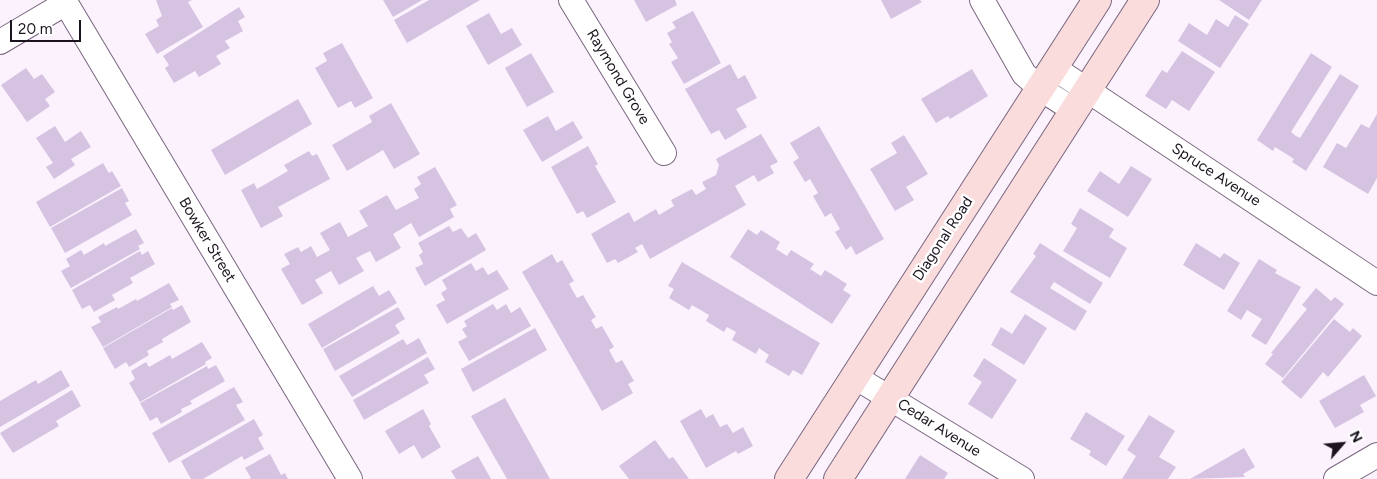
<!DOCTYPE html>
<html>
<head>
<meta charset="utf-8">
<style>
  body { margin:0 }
  #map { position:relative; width:1377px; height:479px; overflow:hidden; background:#fbf2fe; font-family:Figtree,sans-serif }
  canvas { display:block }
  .north { position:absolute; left:1317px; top:419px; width:50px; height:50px; -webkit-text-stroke:4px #fff; paint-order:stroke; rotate:63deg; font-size:14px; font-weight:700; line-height:20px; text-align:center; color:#1b141e }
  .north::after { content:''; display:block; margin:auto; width:18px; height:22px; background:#1b141e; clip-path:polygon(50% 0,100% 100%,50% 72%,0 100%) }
  .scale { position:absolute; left:10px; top:20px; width:71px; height:22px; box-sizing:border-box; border:2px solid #1b141e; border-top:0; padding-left:6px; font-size:15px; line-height:18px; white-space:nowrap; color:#1b141e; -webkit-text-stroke:4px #fff; paint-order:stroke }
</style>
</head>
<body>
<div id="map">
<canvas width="1377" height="479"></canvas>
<div class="north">N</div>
<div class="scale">20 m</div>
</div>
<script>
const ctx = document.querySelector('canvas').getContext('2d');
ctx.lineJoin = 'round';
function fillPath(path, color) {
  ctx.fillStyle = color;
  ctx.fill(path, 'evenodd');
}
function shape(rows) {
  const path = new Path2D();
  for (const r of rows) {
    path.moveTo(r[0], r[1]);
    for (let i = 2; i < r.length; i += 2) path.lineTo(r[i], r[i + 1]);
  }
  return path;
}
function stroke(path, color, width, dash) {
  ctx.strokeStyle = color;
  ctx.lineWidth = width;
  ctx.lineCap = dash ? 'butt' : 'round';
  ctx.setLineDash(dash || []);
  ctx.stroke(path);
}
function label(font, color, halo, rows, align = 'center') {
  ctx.font = font + ' Figtree,sans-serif';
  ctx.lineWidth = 5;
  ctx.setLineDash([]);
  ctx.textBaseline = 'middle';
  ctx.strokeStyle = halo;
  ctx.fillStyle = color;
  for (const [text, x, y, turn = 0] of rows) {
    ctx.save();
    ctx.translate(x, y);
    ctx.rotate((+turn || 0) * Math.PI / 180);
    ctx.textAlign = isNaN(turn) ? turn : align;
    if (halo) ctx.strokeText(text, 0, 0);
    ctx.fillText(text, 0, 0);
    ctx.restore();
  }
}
fillPath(shape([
  [156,0,192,0,188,2,203,27,157,54,145,34,159,26,156,20,162,16],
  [383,0,422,0,393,17],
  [429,0,480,0,407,43,394,20],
  [634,0,675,0,677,5,646,22],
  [881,0,920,0,922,2,891,19],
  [1219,0,1262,0,1249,20],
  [239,7,245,17,238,21,243,31,225,41,230,48,216,56,221,64,199,77,195,71,174,83,165,68,169,65,163,56],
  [693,11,721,63,684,84,671,62,678,58,669,44,672,42,667,33,676,28,672,22],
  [489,13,501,34,512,28,522,45,488,65,466,26],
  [1235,15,1249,24,1220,68,1178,41,1189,23,1207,35,1216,19,1228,27],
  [342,43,373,98,355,108,351,101,338,108,315,68,327,61,323,53],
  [1182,51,1215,72,1189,111,1172,100,1166,109,1145,96,1162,70,1167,73],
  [531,53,554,92,527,107,505,68],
  [1311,53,1332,67,1291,132,1296,136,1300,138,1340,74,1359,86,1306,171,1292,162,1294,159,1275,147,1273,151,1257,140],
  [730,64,738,79,745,75,757,98,736,109,747,127,725,140,719,130,711,134,685,89],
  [26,68,34,79,42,74,55,92,45,99,50,106,27,122,1,85],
  [972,69,988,96,950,119,948,116,936,123,921,99],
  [298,99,312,124,225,175,211,150],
  [391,103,420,154,394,169,383,150,347,171,332,145,372,122,369,116],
  [1377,114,1377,178,1368,194,1323,167,1337,143,1346,148,1361,124,1369,128],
  [548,116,556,131,573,121,583,138,542,162,523,130],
  [55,126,65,142,81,131,91,147,71,159,75,165,54,179,46,167,53,163,36,138],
  [819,126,884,239,856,255,851,246,846,250,835,232,840,229,831,213,825,217,813,196,818,193,810,179,805,182,793,162,799,158,790,143],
  [761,134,778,162,770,166,774,173,758,182,754,175,735,186,746,205,650,259,642,244,635,248,638,252,618,263,615,259,607,263,591,234,629,212,634,222,656,209,659,215,674,206,671,200,692,189,696,195,706,189,702,182,716,175,719,165,716,159],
  [904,135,928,174,906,187,914,200,895,211,870,169,897,153,891,143],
  [588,146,598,164,595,166,616,202,587,218,583,211,577,214,551,167],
  [309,151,312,156,317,154,330,179,278,207,283,216,261,228,241,190,254,183,257,189,288,171,284,165],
  [103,163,109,173,112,171,121,186,50,227,36,202],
  [1131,166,1152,179,1128,217,1087,191,1100,171,1119,184],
  [435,167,457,205,450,209,454,217,419,237,411,223,393,234,401,248,376,262,370,251,356,258,364,271,339,285,331,271,315,280,323,293,302,305,281,269,290,264,284,254,298,247,301,252,311,246,317,257,330,250,320,233,340,222,348,237,368,226,359,211,387,195,396,210,419,198,414,189,421,184,417,177],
  [122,188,129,201,125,203,132,215,65,253,51,228],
  [1080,208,1114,229,1109,237,1127,248,1110,278,1063,251,1077,228,1071,224],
  [449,226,453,232,461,228,468,238,476,233,486,250,425,286,415,268,423,264,419,255,423,252,418,243],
  [136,229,144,243,138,246,140,249,71,288,61,271,70,266,66,259,81,250,84,255,104,243,105,246],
  [748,229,757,235,761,230,780,242,776,249,787,256,791,250,814,264,810,269,821,276,825,270,847,284,843,290,851,295,832,324,730,257],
  [1040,243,1103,283,1090,304,1054,282,1050,288,1087,311,1075,331,1010,292,1036,256,1033,254],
  [1196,243,1220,258,1224,253,1240,263,1224,290,1183,265],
  [140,251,142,255,148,251,155,264,130,278,133,283,112,295,115,300,94,312,90,305,82,309,72,290],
  [552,254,557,263,562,260,574,281,569,284,577,298,583,295,596,317,591,320,596,329,602,326,614,347,609,350,616,363,622,360,634,381,628,384,633,393,602,411,522,272],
  [1259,259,1277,270,1275,273,1301,287,1266,345,1251,336,1262,319,1247,310,1241,320,1227,311],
  [682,262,820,343,802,375,793,370,789,376,765,362,769,355,759,348,756,354,732,340,736,332,727,327,724,332,706,321,709,315,692,305,689,310,669,298,674,289,668,286],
  [471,263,476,271,483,267,488,275,497,270,509,289,447,324,436,305,445,300,441,293,447,289,442,280],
  [169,283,179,300,170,304,172,307,103,347,91,327,101,322,98,317,117,307,118,309,136,299,137,301],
  [373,286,379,296,389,290,397,303,322,348,308,324],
  [1316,288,1331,301,1335,297,1344,304,1283,378,1265,364,1273,354,1271,353,1307,309,1302,305],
  [493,304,497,310,506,304,511,313,520,307,531,326,469,361,458,342,467,337,462,329,467,326,464,321],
  [182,305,191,322,162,339,163,342,147,351,149,355,129,367,126,362,115,369,103,348,172,308,173,310],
  [398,307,405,319,395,325,400,333,335,371,323,349],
  [1025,314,1047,328,1024,365,991,345,1001,327,1012,334],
  [1334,319,1350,332,1353,328,1362,336,1328,377,1323,372,1301,399,1281,382],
  [535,328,547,350,473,392,461,369],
  [419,338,427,353,352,397,339,376,403,339,407,345],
  [202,342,212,358,205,362,206,364,140,402,129,383,135,379,131,371,146,362,149,367,170,355,172,359],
  [428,357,435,369,424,375,429,383,364,420,353,400],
  [984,358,1017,380,992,419,968,404,982,382,973,376],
  [216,365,225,381,190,401,192,404,181,409,182,412,161,424,157,417,150,421,140,403,207,366,208,369],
  [61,370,70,386,0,427,0,401,36,380,38,384],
  [1364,375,1376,396,1360,405,1364,412,1335,428,1319,401],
  [234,387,243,402,236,405,245,420,169,463,152,433],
  [72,390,81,406,56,421,59,426,13,453,0,433],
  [505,398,550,479,507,479,471,416],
  [423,409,431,424,429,426,441,447,422,459,414,445,399,454,385,431],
  [701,409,706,418,713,414,720,427,727,424,733,433,743,427,753,446,738,454,736,451,706,468,680,421],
  [1086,412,1125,436,1106,466,1089,455,1091,451,1070,439],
  [1149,415,1175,431,1159,457,1176,467,1168,479,1122,479,1136,456,1127,450],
  [254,419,263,435,258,438,264,449,244,460,242,456,203,479,191,479,181,461],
  [655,440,669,459,673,457,689,479,629,479,619,466],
  [1244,448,1255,467,1243,474,1245,477,1190,479],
  [270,454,281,475,285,473,288,479,248,479,251,478,245,468],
  [920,455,948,473,944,479,905,479],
  [478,456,491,479,456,479,451,471]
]), '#d6c3e1');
const minor = shape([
  [64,0,350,479],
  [571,0,664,153],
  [982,0,1024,74,1041,89,1075,111],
  [0,42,66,3],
  [1054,68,1377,283],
  [855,377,1022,479],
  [1336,479,1377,455]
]);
const secondary = shape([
  [789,479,1097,0],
  [838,479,1145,0]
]);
stroke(minor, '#79667f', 26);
stroke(secondary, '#79667f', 30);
stroke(minor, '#fff', 24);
stroke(secondary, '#fbdcdc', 28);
label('15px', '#1b141e', '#fff', [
  ["Raymond Grove",618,77,59],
  ["Spruce Avenue",1216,175,33],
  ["Diagonal Road",943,239,-57],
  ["Bowker Street",207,240,59],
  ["Cedar Avenue",939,428,32]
]);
</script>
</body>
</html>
